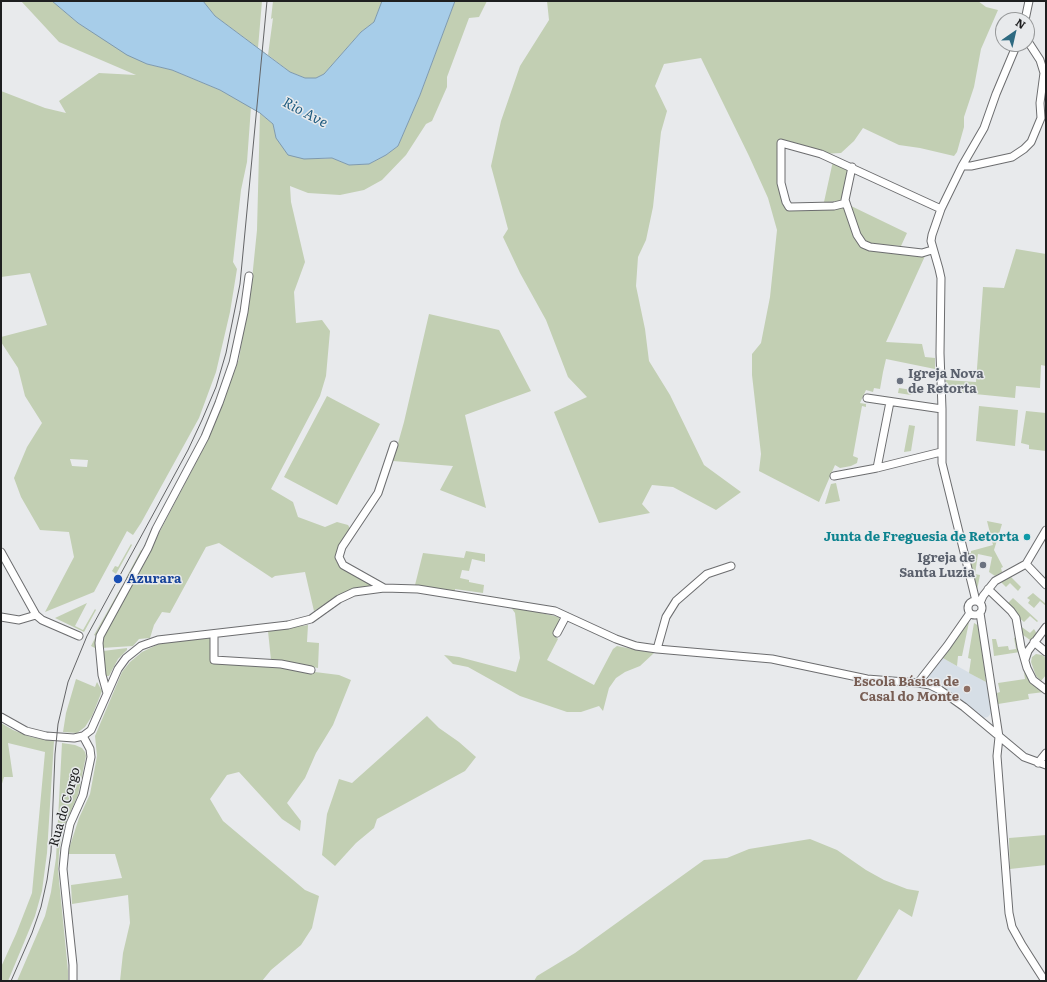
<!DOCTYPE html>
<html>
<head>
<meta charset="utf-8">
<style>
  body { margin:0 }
  #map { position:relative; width:1047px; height:982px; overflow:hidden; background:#e8eaec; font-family:Literata,serif }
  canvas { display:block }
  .frame { position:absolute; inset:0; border:2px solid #1e1f20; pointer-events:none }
  .north { position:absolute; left:995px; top:12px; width:40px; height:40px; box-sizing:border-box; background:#e8eaec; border:1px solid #97999a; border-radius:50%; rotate:34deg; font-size:11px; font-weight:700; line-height:16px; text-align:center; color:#1e1f20 }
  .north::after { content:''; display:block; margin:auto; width:14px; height:18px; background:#2e6a81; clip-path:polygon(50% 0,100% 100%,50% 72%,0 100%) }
</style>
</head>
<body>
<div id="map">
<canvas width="1047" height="982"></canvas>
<div class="frame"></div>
<div class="north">N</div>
</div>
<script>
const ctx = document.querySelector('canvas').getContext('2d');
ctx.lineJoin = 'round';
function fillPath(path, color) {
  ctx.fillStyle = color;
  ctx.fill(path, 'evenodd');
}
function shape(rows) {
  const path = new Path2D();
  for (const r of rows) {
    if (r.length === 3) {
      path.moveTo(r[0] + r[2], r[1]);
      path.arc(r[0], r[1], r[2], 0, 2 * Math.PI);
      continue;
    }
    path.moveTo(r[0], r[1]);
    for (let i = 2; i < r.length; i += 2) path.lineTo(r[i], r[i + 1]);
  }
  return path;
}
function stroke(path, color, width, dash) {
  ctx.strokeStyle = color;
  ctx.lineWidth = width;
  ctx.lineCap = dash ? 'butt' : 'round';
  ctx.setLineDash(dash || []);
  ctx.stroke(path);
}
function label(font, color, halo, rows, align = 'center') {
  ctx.font = font + ' Literata,serif';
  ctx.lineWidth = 3;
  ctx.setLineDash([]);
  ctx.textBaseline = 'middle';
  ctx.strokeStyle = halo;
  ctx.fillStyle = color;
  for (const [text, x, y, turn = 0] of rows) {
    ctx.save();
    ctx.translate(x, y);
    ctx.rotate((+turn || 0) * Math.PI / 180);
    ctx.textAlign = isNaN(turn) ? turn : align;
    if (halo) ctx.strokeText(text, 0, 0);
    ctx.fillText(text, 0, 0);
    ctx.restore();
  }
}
fillPath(shape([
  [941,657,986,682,992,709,991,713,988,717,983,718,979,716,944,687,929,680,927,676]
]), '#d6dee6');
fillPath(shape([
  [21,1,52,1,78,23,147,64,172,70,220,90,251,107,247,162,241,190,233,262,237,269,230,312,216,372,199,418,141,523,133,535,127,531,94,592,45,612,74,557,69,532,40,530,21,497,14,478,27,447,42,423,25,396,18,368,1,342,1,337,47,325,30,273,1,277,1,91,45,108,66,113,59,101,99,73,136,75,59,42],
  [70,459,88,460,87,467,72,466],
  [203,1,262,1,258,48,215,16],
  [273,1,382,1,374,22,361,32,324,74,316,78,305,78,290,72,268,55,273,18,271,19],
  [455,1,487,1,479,17,469,18,447,77,447,87,432,121,426,124,406,155,382,180,364,190,340,195,308,193,290,186,291,202,305,262,294,292,296,323,322,320,330,331,326,376,320,396,271,489,293,502,298,517,325,527,337,522,348,525,351,530,336,552,336,561,341,567,371,584,369,587,353,589,338,596,314,611,305,572,275,576,272,578,219,543,206,547,170,613,162,612,154,625,150,638,139,639,133,646,101,648,103,636,141,566,143,566,160,531,209,438,239,359,252,279,257,230,260,113,273,124,276,138,321,159,332,158,349,165,369,164,386,155,398,146,420,95],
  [547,1,978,1,986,7,998,10,981,49,974,87,964,117,964,127,957,152,954,156,920,148,899,145,863,128,854,141,841,153,821,154,782,143,781,183,789,207,846,203,863,244,925,256,886,342,922,344,925,357,935,358,935,369,886,359,883,372,880,389,874,388,873,392,866,390,860,403,866,404,866,407,862,406,853,456,858,458,857,463,851,466,840,468,835,465,819,502,759,471,761,454,752,375,752,354,761,343,770,297,777,230,768,198,749,156,701,58,664,64,655,86,667,111,661,132,653,207,646,240,638,257,636,286,645,329,649,361,670,395,704,465,741,492,716,510,673,487,652,485,642,504,650,513,599,523,554,412,587,397,568,377,546,320,520,273,503,237,508,229,491,166,501,121,520,66,549,20],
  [833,161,848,169,841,201,824,202],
  [849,205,907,233,901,246,871,244,865,240,860,233],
  [1016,249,1046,254,1046,366,1041,365,1040,388,1016,386,1015,398,945,391,946,380,976,382,983,287,1004,288],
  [429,314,499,330,531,391,465,415,486,508,440,490,453,466,393,461,404,422],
  [899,388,912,390,911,395,898,393],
  [327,396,380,424,337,505,284,477],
  [979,406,1018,410,1015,446,976,441],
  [1026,411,1046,413,1046,451,1029,449,1029,445,1021,443],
  [909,425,915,426,911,451,904,452],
  [836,483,840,501,825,504,831,484],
  [987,521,1002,524,994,550,1003,567,1001,568,1002,572,995,576,989,572,992,557,978,554,975,574,980,575,977,590,968,553,971,553,971,551,993,545],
  [131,544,132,545,116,574,112,571,115,566,118,567],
  [141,550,144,551,97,649,91,646,96,636,94,635,122,586,124,587,128,580,126,578],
  [466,551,485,554,485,562,472,559,469,571,462,570,460,578,469,580,469,582,484,585,483,593,455,589,455,591,415,585,423,553,464,558],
  [1011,577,1021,587,1018,591,1010,583,1006,587,1001,582],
  [1033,593,1046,604,1046,606,1040,601,1034,608,1028,603,1030,600,1027,598],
  [1013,598,1038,621,1037,622,1030,616,1024,622,1018,617,1007,604],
  [87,603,75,626,83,630,95,609,96,610,84,632,55,618],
  [510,606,559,617,560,620,553,634,558,639,547,660,594,685,613,649,617,646,654,653,640,666,625,672,616,678,609,688,603,711,599,706,581,712,567,712,520,696,468,667,453,664,444,655,459,657,516,672,520,658,515,613],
  [969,622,962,656,958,656,957,666,941,657],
  [974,623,979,626,986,682,969,673,971,659,968,658],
  [308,625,307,642,319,643,318,668,282,661,271,660,268,631],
  [1019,625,1030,633,1034,629,1037,634,1032,640,1030,640,1019,632],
  [1018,637,1020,652,994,656,992,639,996,639,998,647,1008,646,1009,650,1016,649,1014,638],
  [211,638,212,662,280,666,308,671,311,674,315,672,339,675,351,680,333,725,316,753,305,778,287,803,301,821,300,831,282,819,239,772,227,775,210,799,223,821,305,890,319,896,312,928,301,945,271,970,262,981,120,981,123,953,130,923,128,895,72,904,71,885,122,878,115,854,68,854,69,849,79,818,90,794,97,756,95,736,122,672,130,662,142,652,161,643],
  [127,648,127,650,118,659,109,676,106,676,103,651],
  [1036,654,1042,655,1046,658,1046,675,1041,681,1036,676,1031,662,1032,657],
  [1024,672,1031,682,1044,692,1028,694,1029,699,998,704,997,693,1000,692,998,683,1025,679],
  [76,679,95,687,97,682,102,691,92,716,85,727,77,733,63,732,66,713],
  [427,716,439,728,459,742,476,757,465,771,377,819,374,828,356,843,335,866,322,855,327,814,339,779,352,783],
  [1,723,13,730,31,737,54,741,47,853,42,891,35,916,8,981,1,981,1,967,16,934,32,893,45,752,8,743,13,777,4,777,1,787],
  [62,743,75,745,82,748,85,752,86,756,78,795,62,831,59,853,58,870,68,971,68,981,17,981,45,916,51,892,56,858],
  [1046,835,1046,865,1010,869,1009,838],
  [810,839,837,850,866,870,884,880,907,889,919,891,912,917,899,909,856,981,534,981,537,976,575,953,704,860,727,858,749,849]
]), '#c2cfb3');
const water = shape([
  [52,1,203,1,215,16,290,72,305,78,316,78,324,74,361,32,374,22,382,1,455,1,420,95,398,146,386,155,369,164,349,165,332,158,304,159,288,155,276,138,273,124,260,113,220,90,172,70,147,64,127,55,78,23,52,1]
]);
fillPath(water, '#a7cde9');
stroke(water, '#7e99ad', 1);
const minor = shape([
  [1025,20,1029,1],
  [962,166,971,166,1012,157,1024,149,1031,142,1041,118,1040,103,1044,73,1040,60,1027,40],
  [852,167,845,200,857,235,863,244,870,247,922,253,932,250],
  [846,203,834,206,789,207,786,202,781,183,781,143,821,154,941,209],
  [867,398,942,409],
  [877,468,890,402],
  [834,476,877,468,941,452],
  [1,552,36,615,42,620,79,636],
  [1026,564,1046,585],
  [384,588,343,565,339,557,342,547,378,493,394,445],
  [988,589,1011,611,1016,618,1021,647,1027,668,1033,680,1046,690],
  [975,608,7],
  [976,601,942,463,942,409,940,353,941,278,939,269,931,241,932,235,941,209,962,166,984,128,996,94,1017,44],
  [980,603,983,596,995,581,1026,564,1046,530],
  [980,613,999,737,997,756,1009,913,1012,927,1022,945,1045,981],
  [1,617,19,620,36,615],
  [557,633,566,616],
  [214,634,214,660,281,664,311,670],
  [1034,642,1046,652],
  [657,649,666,617,676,601,707,574,731,566],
  [1025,660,1028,651,1046,627],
  [918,683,947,646,970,613],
  [107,693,102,675,99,643,100,636,148,548,156,529,205,437,219,403,233,363,244,312,249,276],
  [1,717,26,731,46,736,74,738,83,736,91,730,118,669,126,658,141,646,158,640,288,625,311,619,339,599,354,592,384,588,418,589,555,611,616,639,636,646,657,649,772,659,867,679,918,683,930,685,940,690,964,707,1024,757,1046,765],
  [1038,763,1046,753],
  [73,981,73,965,63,869,65,848,70,824,83,795,91,757,90,749,83,736]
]);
stroke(minor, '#6c6d6f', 9);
stroke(minor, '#fff', 7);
stroke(shape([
  [11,981,32,933,41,907,47,880,51,852,55,754,58,724,68,682,87,636,188,450,202,420,216,387,226,353,240,284,267,1]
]), '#636466', 1);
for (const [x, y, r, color] of [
  [900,381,4,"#6b7280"],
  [1027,537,4,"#0f9aa8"],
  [983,565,4,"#6b7280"],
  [118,579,5,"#1a4fb4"],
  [967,689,4,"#8d6e63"]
]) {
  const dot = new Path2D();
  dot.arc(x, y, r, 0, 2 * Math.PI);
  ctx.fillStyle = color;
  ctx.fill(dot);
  stroke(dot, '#e8eaec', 1.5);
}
label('bold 13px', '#5b616d', '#e8eaec', [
  ["Igreja Nova",908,374],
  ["de Retorta",908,389],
  ["Igreja de",975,558,"right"],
  ["Santa Luzia",975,573,"right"]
], 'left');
label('bold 13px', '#0d838f', '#e8eaec', [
  ["Junta de Freguesia de Retorta",1019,537]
], 'right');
label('bold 13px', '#164399', '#e8eaec', [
  ["Azurara",127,579]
], 'left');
label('bold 13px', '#785e54', '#e8eaec', [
  ["Escola Básica de",959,682],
  ["Casal do Monte",959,697]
], 'right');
label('13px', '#1e1f20', '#e8eaec', [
  ["Rua do Corgo",65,807,-74]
]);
label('italic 14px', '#1d5a7f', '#e8eaec', [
  ["Rio Ave",305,113,28]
]);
</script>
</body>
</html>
